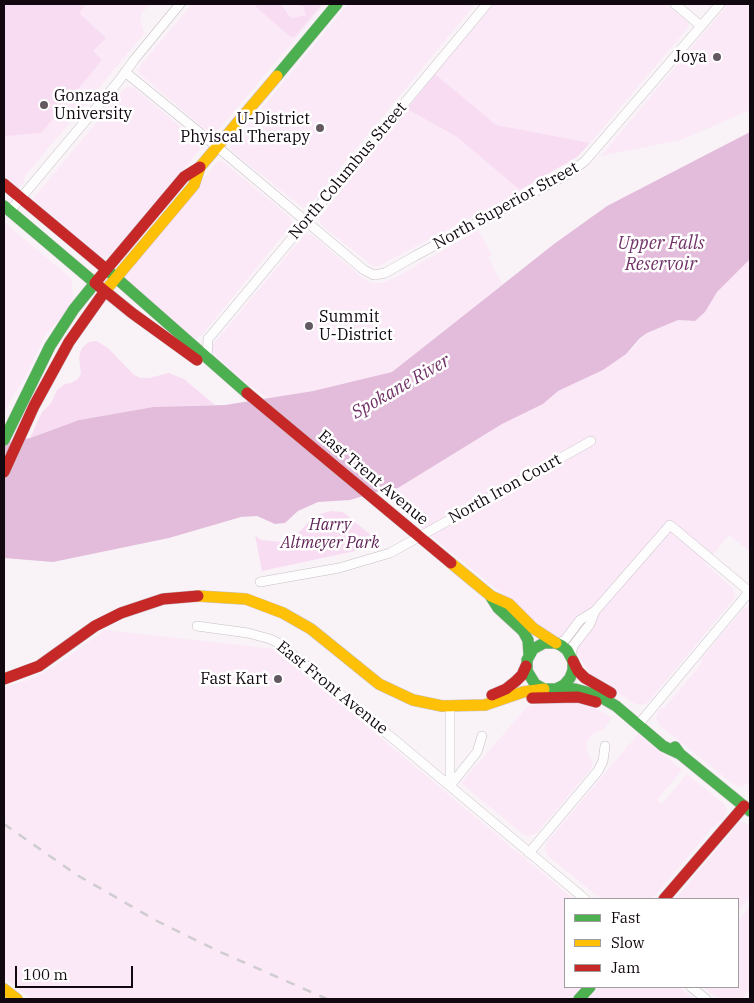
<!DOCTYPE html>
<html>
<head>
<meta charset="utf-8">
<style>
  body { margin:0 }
  #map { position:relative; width:754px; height:1003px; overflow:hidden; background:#f9f3f8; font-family:"IBM Plex Serif",serif }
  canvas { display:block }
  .frame { position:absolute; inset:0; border:5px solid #120810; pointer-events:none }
  .legend { position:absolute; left:564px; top:898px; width:175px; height:90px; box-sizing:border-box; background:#fff; border:1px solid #a09c9f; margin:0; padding:6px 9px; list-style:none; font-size:15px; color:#120810 }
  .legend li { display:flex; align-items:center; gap:10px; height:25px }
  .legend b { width:25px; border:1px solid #a09c9f }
  .scale { position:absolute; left:15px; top:966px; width:118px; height:22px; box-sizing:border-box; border:2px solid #120810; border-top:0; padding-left:6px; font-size:15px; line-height:18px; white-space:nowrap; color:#120810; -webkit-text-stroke:4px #fff; paint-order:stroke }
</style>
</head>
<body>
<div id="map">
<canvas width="754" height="1003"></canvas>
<div class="frame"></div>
<ul class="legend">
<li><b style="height:6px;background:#4caf50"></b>Fast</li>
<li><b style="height:6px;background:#ffc107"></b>Slow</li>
<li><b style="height:6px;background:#c62828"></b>Jam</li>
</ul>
<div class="scale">100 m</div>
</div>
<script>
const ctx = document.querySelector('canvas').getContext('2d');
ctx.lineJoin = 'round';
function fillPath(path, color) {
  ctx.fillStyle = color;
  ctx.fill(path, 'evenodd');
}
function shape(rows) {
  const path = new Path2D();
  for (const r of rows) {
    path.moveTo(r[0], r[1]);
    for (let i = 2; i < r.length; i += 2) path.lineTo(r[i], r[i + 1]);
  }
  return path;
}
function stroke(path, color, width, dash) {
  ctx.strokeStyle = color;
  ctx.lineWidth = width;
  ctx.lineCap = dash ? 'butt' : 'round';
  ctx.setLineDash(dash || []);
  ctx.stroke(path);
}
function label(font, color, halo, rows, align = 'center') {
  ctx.font = font + ' "IBM Plex Serif",serif';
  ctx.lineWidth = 5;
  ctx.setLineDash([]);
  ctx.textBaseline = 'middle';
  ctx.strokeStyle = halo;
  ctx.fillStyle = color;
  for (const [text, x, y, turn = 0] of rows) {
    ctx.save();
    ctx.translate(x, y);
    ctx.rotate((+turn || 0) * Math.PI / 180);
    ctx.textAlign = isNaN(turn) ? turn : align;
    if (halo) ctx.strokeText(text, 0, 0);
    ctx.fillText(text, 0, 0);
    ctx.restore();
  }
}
fillPath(shape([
  [4,4,150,4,142,13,140,20,144,32,143,35,25,176,23,184,17,189,4,179],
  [192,4,325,4,215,134,209,133,140,74,138,71,140,66],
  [348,4,475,4,309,206,303,208,233,152,230,147],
  [494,4,666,4,688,22,689,25,686,30,590,143,496,126,435,74],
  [728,4,750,4,750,110,681,140,601,156],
  [126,87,133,87,200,143,202,147,111,256,102,259,33,202,33,199],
  [407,109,457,137,522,191,378,266,373,266,321,225,319,218],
  [218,161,222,161,290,217,292,224,201,336,196,339,128,283,126,279,126,274],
  [4,222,71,278,74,302,44,337,25,378,10,401,4,415],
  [478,230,492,255,488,257,502,284,392,372,313,391,267,398,235,374,211,351,211,347,305,234,312,235,364,279,372,283,381,283,395,278],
  [750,259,750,552,729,535,705,564,732,587,735,594,733,600,649,701,645,704,637,705,601,682,590,674,571,644,566,640,544,632,517,606,447,549,380,491,398,488,502,424,543,404,558,391,603,370,634,347,641,338,647,333,678,320,695,321,705,312,717,292],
  [750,606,750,782,742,787,733,784,659,725,656,718,659,710,665,707,700,666,702,658,744,608],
  [105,630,275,649,573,899,565,899,565,987,584,987,591,996,599,987,679,987,694,999,31,999,9,981,4,979,4,687,29,680,52,668],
  [545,703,573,703,582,704,597,709,612,718,604,729,595,732,587,741,587,751,593,763,591,769,537,833,528,836,524,835,461,783,527,707],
  [638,734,682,770,657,800,662,804,687,774,724,804,727,810,724,818,712,828,652,899,601,899,548,856,545,849,547,842],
  [742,822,750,825,750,897,738,911,738,899,675,899,731,833,736,824],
  [750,906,750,989,742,999,718,999,703,987,738,987,738,921]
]), '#fbe9f7');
fillPath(shape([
  [4,4,86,4,79,13,106,38,93,51,102,60,41,133,4,136],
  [257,4,281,4,289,16,293,18,306,15,303,6,300,6,299,4,322,4,294,37,291,37,256,7],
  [435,74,496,125,590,143,577,157,520,190,457,137,407,109],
  [97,341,109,349,134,375,141,378,149,378,169,373,176,376,184,379,215,405,153,407,79,420,30,438,42,412,51,403,57,390,65,384,71,383,78,379,81,374,79,357,82,348,89,342],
  [331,511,343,512,383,545,262,571,255,535,261,540,282,542,295,537,310,520,320,514]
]), '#f8dcf2');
fillPath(shape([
  [750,132,750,259,717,292,705,312,695,321,678,320,647,333,640,338,626,354,603,370,558,391,543,404,502,424,398,488,380,491,350,500,318,502,298,511,285,523,275,524,257,516,241,517,169,538,53,562,4,558,4,443,30,438,79,420,153,407,225,405,313,391,392,372,554,244,607,206]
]), '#e3bcdb');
const street = shape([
  [675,4,701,26],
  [125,72,227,155,364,270,374,275,385,273,415,256,568,174,585,161,720,4],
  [10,211,118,82,134,60,180,4],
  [207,358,208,339,487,4],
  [260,582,339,568,390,553,591,441],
  [197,626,248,633,270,639,280,644,585,899],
  [557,644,565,640,580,620,595,611,670,525,750,592],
  [571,655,573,646,590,624,595,611],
  [638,725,750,591],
  [450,786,450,706],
  [450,786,477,752,482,736],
  [529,853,598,771,603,761,605,746],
  [691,987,706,999]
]);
const fast = shape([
  [277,76,337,4],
  [4,206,95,283],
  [106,269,247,393],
  [4,440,50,346,74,309,95,283],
  [491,597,498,608,523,631,528,640,529,654],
  [556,689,564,685,570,678,573,670,573,661,567,650,562,646,556,643,544,643,533,649,527,660,527,671,535,684,544,689,575,689,597,695,616,706,663,746,680,754],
  [675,747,680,754,750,811],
  [579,999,590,987]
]);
const slow = shape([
  [105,291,194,185,200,167,277,76],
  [451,563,491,596,509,604,533,628,556,643],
  [198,596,246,599,283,613,311,629,379,684,413,700,442,706,485,705,523,692,544,689],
  [4,989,17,999]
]);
const jam = shape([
  [4,184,106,269],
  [197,360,132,313,95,283,184,177,200,167],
  [247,393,451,563],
  [4,472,34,406,69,342,105,291],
  [573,661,578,671,585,678,611,693],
  [4,679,39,666,95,626,121,613,163,599,198,596],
  [492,695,506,689,516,681,522,675,526,666],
  [532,698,578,697,596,702],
  [664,899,744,806]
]);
stroke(street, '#c6bfc5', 10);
stroke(fast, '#c6bfc5', 12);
stroke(slow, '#c6bfc5', 12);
stroke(jam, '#c6bfc5', 12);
stroke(street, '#fefdfe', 9);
stroke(fast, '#4caf50', 11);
stroke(slow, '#ffc107', 11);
stroke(jam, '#c62828', 11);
stroke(shape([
  [4,824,77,875,157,921,218,951,327,999]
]), '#cfcdcf', 2.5, [9, 9]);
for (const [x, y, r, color] of [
  [717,57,5,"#635a61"],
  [44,105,5,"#635a61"],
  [320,128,5,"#635a61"],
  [309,326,5,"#635a61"],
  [278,679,5,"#635a61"]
]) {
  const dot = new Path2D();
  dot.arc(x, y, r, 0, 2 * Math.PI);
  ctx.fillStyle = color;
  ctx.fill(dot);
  stroke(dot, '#fff', 2);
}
label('16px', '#120810', '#fff', [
  ["Joya",707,57],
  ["Gonzaga",54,96,"left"],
  ["University",54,114,"left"],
  ["U-District",310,119],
  ["Phyiscal Therapy",310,137],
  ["Summit",319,317,"left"],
  ["U-District",319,335,"left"],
  ["Fast Kart",268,679]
], 'right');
label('16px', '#120810', '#fff', [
  ["North Columbus Street",348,171,-50],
  ["North Superior Street",506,206,-29],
  ["East Trent Avenue",373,478,40],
  ["North Iron Court",505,489,-29],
  ["East Front Avenue",332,688,39]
]);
label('italic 16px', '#5d1f54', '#fff', [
  ["Harry",330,525],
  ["Altmeyer Park",330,543]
]);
label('italic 18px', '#713368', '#fff', [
  ["Upper Falls",661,244],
  ["Reservoir",661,265],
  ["Spokane River",401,387,-30]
]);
</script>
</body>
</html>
